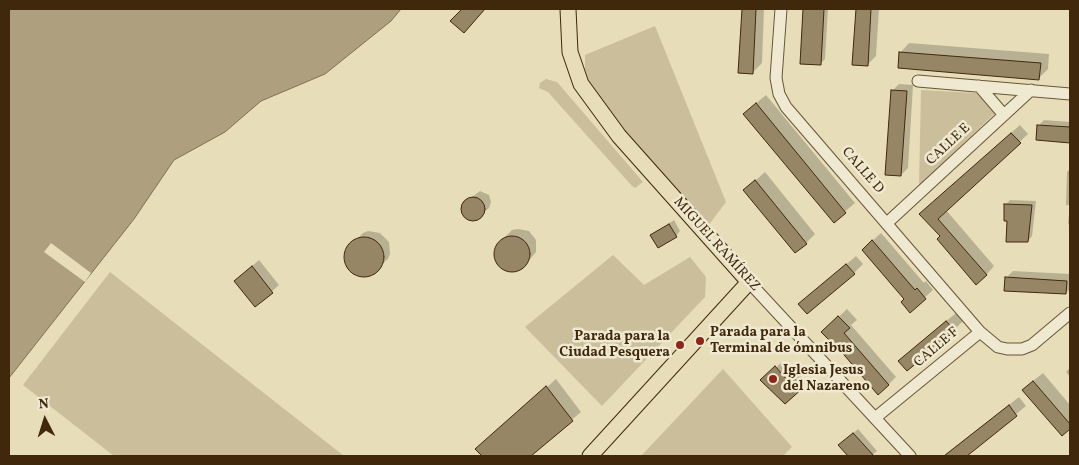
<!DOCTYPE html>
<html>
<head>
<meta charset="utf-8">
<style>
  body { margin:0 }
  #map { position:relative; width:1079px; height:465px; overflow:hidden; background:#e7ddb8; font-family:Vollkorn,serif }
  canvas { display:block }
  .frame { position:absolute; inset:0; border:10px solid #40280c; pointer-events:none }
  .north { position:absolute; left:20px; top:395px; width:50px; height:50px; -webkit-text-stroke:4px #efe9d1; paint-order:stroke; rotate:355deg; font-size:14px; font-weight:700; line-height:20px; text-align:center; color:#40280c }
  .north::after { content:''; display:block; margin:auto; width:18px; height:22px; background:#40280c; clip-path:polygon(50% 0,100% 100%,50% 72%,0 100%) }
</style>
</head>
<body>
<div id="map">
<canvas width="1079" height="465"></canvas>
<div class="frame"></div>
<div class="north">N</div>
</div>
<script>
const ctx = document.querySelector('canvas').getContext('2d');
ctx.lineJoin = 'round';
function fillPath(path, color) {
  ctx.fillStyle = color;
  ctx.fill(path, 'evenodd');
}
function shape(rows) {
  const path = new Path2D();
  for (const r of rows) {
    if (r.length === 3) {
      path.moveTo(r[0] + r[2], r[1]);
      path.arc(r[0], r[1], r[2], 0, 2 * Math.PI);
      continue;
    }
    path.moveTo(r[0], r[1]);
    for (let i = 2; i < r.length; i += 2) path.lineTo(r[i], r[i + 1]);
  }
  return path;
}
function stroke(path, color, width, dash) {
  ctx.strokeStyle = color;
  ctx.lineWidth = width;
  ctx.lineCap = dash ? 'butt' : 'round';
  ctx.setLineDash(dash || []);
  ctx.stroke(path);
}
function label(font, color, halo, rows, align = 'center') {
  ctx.font = font + ' Vollkorn,serif';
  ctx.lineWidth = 5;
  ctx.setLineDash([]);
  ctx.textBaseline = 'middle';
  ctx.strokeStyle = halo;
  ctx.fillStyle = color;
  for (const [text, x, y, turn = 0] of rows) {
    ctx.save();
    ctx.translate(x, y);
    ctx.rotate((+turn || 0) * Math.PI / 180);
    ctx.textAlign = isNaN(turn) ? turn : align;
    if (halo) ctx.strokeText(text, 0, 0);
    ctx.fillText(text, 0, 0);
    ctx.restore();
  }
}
fillPath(shape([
  [655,26,726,202,708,226,626,134,589,84,585,68,585,55],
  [546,79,557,82,643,182,635,188,632,186,548,92,539,88,540,83],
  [921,90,976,93,995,113,919,186],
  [613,255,644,285,690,257,706,277,705,297,602,406,525,327],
  [110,272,344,456,114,456,23,385],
  [723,369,792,447,783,456,641,456]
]), '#cbbe9b');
const water = shape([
  [9,9,401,9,391,21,325,74,261,101,225,132,174,160,134,219,9,378,9,9]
]);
fillPath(water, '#ae9f7e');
stroke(water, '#826f50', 1);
fillPath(shape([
  [51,243,91,273,85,282,44,252]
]), '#e7ddb8');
fillPath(shape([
  [743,9,764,9,762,63,752,73,740,72],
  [804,9,828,9,825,59,821,63,801,62],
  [857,9,879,9,876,56,867,65,853,64],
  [909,43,1049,54,1048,69,1039,78,900,53],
  [899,84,913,85,908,168,901,175,892,91],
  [766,95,855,203,834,221,754,105],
  [1044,120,1070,122,1070,141,1037,139,1038,126],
  [1020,125,1028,134,946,210,994,266,986,275,942,236,929,206],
  [1070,169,1070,225,1068,224,1070,205,1066,205,1067,172],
  [765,172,815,234,806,243,745,190],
  [480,191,489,195,491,202,489,208,475,220,468,218,462,210,464,203],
  [1010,200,1036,201,1032,236,1028,241,1008,220,1005,205],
  [674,220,680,231,676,236,652,235],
  [518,229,529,231,536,240,536,252,526,264,516,270,505,269,497,262,495,257,496,246,512,230],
  [368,231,380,233,389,242,390,254,388,259,371,274,359,275,349,268,346,256,347,250,363,233],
  [881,233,924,283,926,281,933,290,910,311,906,299,871,242],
  [856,256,863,264,854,273,800,304],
  [259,260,279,285,255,306,235,281],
  [1013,271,1070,274,1070,289,1066,293,1006,278],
  [847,309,857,320,851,325,896,377,888,385,823,332],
  [956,313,963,321,954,330,909,352],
  [781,363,794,378,799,374,806,382,785,402,766,376],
  [1070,368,1070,377,1066,372],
  [1043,373,1070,405,1070,427,1062,434,1033,381],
  [556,379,581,412,529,456,483,456,477,449],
  [1019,397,1026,406,965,456,943,456],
  [858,429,877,451,871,456,850,456,840,445]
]), '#0003');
const building = shape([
  [462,9,485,9,464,33,450,21,462,9],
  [742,9,756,9,753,74,738,73,742,9],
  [803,9,824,9,821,65,800,64,803,9],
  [856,9,871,9,868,66,852,65,856,9],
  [899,52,1041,63,1039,80,898,68,899,52],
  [891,90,907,91,901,176,885,175,891,90],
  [756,103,846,213,834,223,743,114,756,103],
  [1037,125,1070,127,1070,143,1036,140,1037,125],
  [1011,133,1021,143,938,219,987,275,976,285,937,239,940,236,919,214,1011,133],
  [755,180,807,244,795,253,743,190,755,180],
  [473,209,12],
  [1004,204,1032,205,1028,242,1006,242,1007,221,1004,221,1004,204],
  [669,224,677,237,658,248,650,235,669,224],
  [512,254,18],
  [364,257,20],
  [872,240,915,290,917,288,926,299,910,313,901,302,904,299,862,250,872,240],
  [846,264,855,274,807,314,798,304,846,264],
  [252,266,273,293,255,307,234,281,252,266],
  [1005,277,1067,281,1066,294,1004,291,1005,277],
  [838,316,850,328,844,333,889,385,878,395,834,343,833,344,821,332,838,316],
  [946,321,955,331,907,371,898,361,946,321],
  [775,366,789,382,794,378,803,388,785,404,760,380,775,366],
  [1033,381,1070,424,1070,429,1062,436,1022,390,1033,381],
  [546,386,573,421,531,456,482,456,475,449,546,386],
  [1009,405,1017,416,967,456,944,456,1009,405],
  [853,433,864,445,874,456,848,456,838,445,853,433]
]);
fillPath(building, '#978665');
stroke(building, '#40280c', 1);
const minor = shape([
  [781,9,776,78,779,94,786,107,980,332,998,347,1007,349,1022,349,1032,345,1070,313],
  [918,81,1070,94],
  [979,86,1004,115],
  [887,223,1031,90],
  [749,282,910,456],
  [875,418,980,332]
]);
const major = shape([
  [568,9,570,52,581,84,619,136,749,282,590,456]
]);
stroke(minor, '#6a5537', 13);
stroke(major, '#40280c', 17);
stroke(minor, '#efe9d1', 11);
stroke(major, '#e7ddb8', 15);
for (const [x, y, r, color] of [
  [700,341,5,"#8f2418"],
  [680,345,5,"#8f2418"],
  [773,379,5,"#8f2418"]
]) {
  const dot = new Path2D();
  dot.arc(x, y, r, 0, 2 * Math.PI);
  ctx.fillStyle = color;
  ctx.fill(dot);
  stroke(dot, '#efe9d1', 2);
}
label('14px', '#40280c', '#efe9d1', [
  ["CALLE E",949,145,-43],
  ["CALLE D",862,171,49],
  ["MIGUEL RAMÍREZ",716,245,48],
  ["CALLE F",937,348,-40]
]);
label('bold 14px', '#40280c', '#efe9d1', [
  ["Parada para la",710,333],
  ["Terminal de ómnibus",710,349],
  ["Parada para la",670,337,"right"],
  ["Ciudad Pesquera",670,353,"right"],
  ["Iglesia Jesus",783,371],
  ["del Nazareno",783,387]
], 'left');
</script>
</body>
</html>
